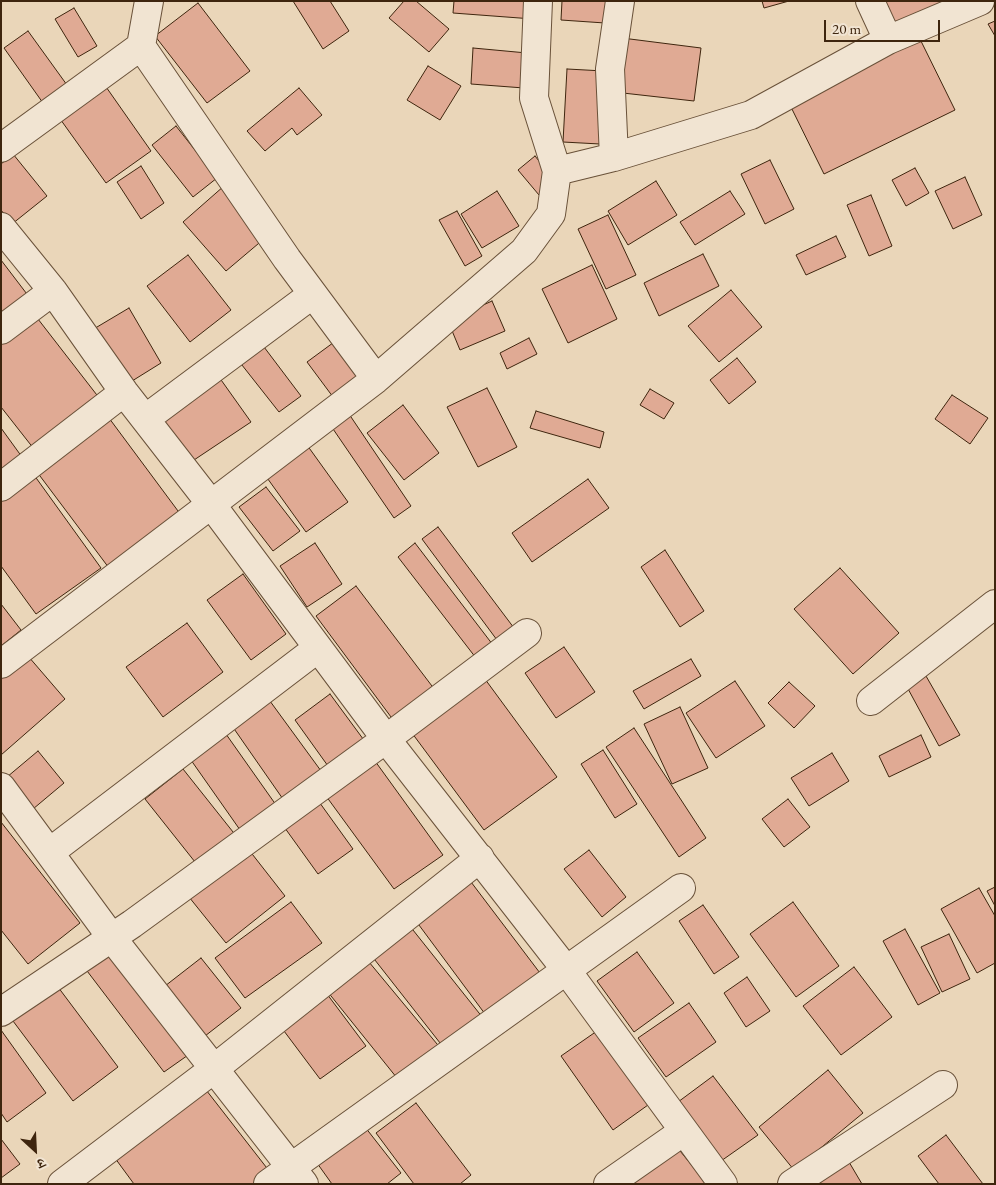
<!DOCTYPE html>
<html>
<head>
<meta charset="utf-8">
<style>
  body { margin:0 }
  #map { position:relative; width:996px; height:1185px; overflow:hidden; background:#ead6b9; font-family:"EB Garamond","Noto Serif Devanagari",serif }
  canvas { display:block }
  .frame { position:absolute; inset:0; border:2px solid #3e250e; pointer-events:none }
  .north { position:absolute; left:10px; top:1125px; width:50px; height:50px; -webkit-text-stroke:4px #f1e4d2; paint-order:stroke; rotate:155deg; font-size:14px; font-weight:700; line-height:20px; text-align:center; color:#3e250e }
  .north::after { content:''; display:block; margin:auto; width:18px; height:22px; background:#3e250e; clip-path:polygon(50% 0,100% 100%,50% 72%,0 100%) }
  .scale { position:absolute; left:824px; top:20px; width:116px; height:22px; box-sizing:border-box; border:2px solid #3e250e; border-top:0; padding-left:6px; font-size:15px; line-height:18px; white-space:nowrap; color:#3e250e; -webkit-text-stroke:4px #f1e4d2; paint-order:stroke }
</style>
</head>
<body>
<div id="map">
<canvas width="996" height="1185"></canvas>
<div class="frame"></div>
<div class="north">उ</div>
<div class="scale">20 m</div>
</div>
<script>
const ctx = document.querySelector('canvas').getContext('2d');
ctx.lineJoin = 'round';
function fillPath(path, color) {
  ctx.fillStyle = color;
  ctx.fill(path, 'evenodd');
}
function shape(rows) {
  const path = new Path2D();
  for (const r of rows) {
    path.moveTo(r[0], r[1]);
    for (let i = 2; i < r.length; i += 2) path.lineTo(r[i], r[i + 1]);
  }
  return path;
}
function stroke(path, color, width, dash) {
  ctx.strokeStyle = color;
  ctx.lineWidth = width;
  ctx.lineCap = dash ? 'butt' : 'round';
  ctx.setLineDash(dash || []);
  ctx.stroke(path);
}
const building = shape([
  [293,1,330,1,349,31,323,49,293,1],
  [404,1,416,1,449,29,429,52,389,18,404,1],
  [454,1,534,1,533,19,453,13,454,1],
  [562,1,607,1,605,23,561,20,562,1],
  [762,1,789,1,764,8,762,1],
  [876,1,944,1,890,29,876,1],
  [198,3,250,71,207,103,155,36,198,3],
  [74,8,97,46,78,57,55,19,74,8],
  [995,21,995,36,988,24,995,21],
  [28,31,67,85,43,103,4,48,28,31],
  [918,35,955,110,824,174,787,99,918,35],
  [622,38,701,48,694,101,614,92,622,38],
  [473,48,527,53,524,88,471,84,473,48],
  [428,66,461,86,440,120,407,100,428,66],
  [567,69,604,71,600,144,563,142,567,69],
  [104,84,151,151,106,183,58,116,104,84],
  [299,88,322,115,297,135,292,128,265,151,247,131,299,88],
  [176,126,217,178,193,197,152,145,176,126],
  [13,154,47,196,12,224,1,210,1,164,13,154],
  [535,156,555,181,539,195,518,170,535,156],
  [770,160,794,209,765,224,741,174,770,160],
  [141,166,164,203,141,219,117,182,141,166],
  [915,168,929,193,906,206,892,180,915,168],
  [965,177,982,215,953,229,935,191,965,177],
  [656,181,677,215,628,245,608,211,656,181],
  [224,186,265,238,226,271,183,222,224,186],
  [497,191,519,226,482,248,461,214,497,191],
  [730,191,745,214,695,245,680,222,730,191],
  [871,195,892,246,869,256,847,205,871,195],
  [457,211,482,256,465,266,439,220,457,211],
  [608,215,636,275,606,289,578,229,608,215],
  [836,236,846,257,806,275,796,255,836,236],
  [703,254,719,286,659,316,644,283,703,254],
  [188,255,231,310,190,342,147,286,188,255],
  [1,260,33,302,1,326,1,260],
  [592,265,617,319,568,343,542,289,592,265],
  [731,290,762,327,719,362,688,326,731,290],
  [492,301,505,331,460,350,448,321,492,301],
  [129,308,161,363,124,386,92,330,129,308],
  [31,310,100,399,34,449,1,407,1,333,31,310],
  [341,337,370,377,336,401,307,362,341,337],
  [529,338,537,354,507,369,500,353,529,338],
  [261,343,301,396,279,412,238,360,261,343],
  [737,358,756,382,729,404,710,380,737,358],
  [219,377,251,422,191,462,160,418,219,377],
  [487,388,517,447,478,467,447,407,487,388],
  [650,389,674,403,664,419,640,405,650,389],
  [952,395,988,418,970,444,935,419,952,395],
  [403,405,439,453,404,480,367,433,403,405],
  [536,411,604,432,600,448,530,428,536,411],
  [106,414,181,515,109,568,34,468,106,414],
  [349,414,411,506,394,518,331,426,349,414],
  [1,428,22,457,1,472,1,428],
  [307,445,348,502,306,532,265,475,307,445],
  [34,475,101,568,36,614,1,566,1,497,34,475],
  [588,479,609,508,532,562,512,533,588,479],
  [266,487,300,531,273,551,239,507,266,487],
  [438,527,514,628,497,640,422,539,438,527],
  [315,543,342,584,307,607,280,566,315,543],
  [415,543,493,645,476,658,398,557,415,543],
  [665,550,704,611,680,627,641,567,665,550],
  [840,568,899,633,853,674,794,609,840,568],
  [243,574,286,634,251,660,207,600,243,574],
  [356,586,435,690,394,721,316,616,356,586],
  [1,604,21,630,1,646,1,604],
  [187,623,223,672,163,717,126,667,187,623],
  [564,647,595,692,556,718,525,673,564,647],
  [28,656,65,699,1,755,1,678,28,656],
  [691,659,701,676,644,709,633,691,691,659],
  [482,675,557,777,484,830,409,729,482,675],
  [926,676,960,735,939,746,907,687,926,676],
  [735,681,765,726,716,758,686,713,735,681],
  [789,682,815,706,794,728,768,703,789,682],
  [330,694,369,747,333,773,295,720,330,694],
  [267,697,324,775,285,802,230,723,267,697],
  [680,707,708,768,672,784,644,724,680,707],
  [221,727,281,812,245,837,186,753,221,727],
  [634,728,706,838,679,857,606,747,634,728],
  [921,735,931,757,889,777,879,756,921,735],
  [603,750,637,804,615,818,581,764,603,750],
  [38,751,64,783,33,809,7,777,38,751],
  [832,753,849,781,809,806,791,778,832,753],
  [375,761,443,855,394,889,326,796,375,761],
  [183,769,237,837,199,867,145,799,183,769],
  [317,799,353,849,318,874,282,824,317,799],
  [788,799,810,827,784,847,762,819,788,799],
  [1,822,80,923,28,964,1,930,1,822],
  [249,850,285,896,226,943,189,897,249,850],
  [589,850,626,897,602,917,564,869,589,850],
  [468,878,543,977,488,1018,413,917,468,878],
  [995,887,995,906,987,891,995,887],
  [979,888,995,916,995,963,977,973,941,909,979,888],
  [291,902,322,943,245,998,215,958,291,902],
  [793,902,839,966,796,997,750,934,793,902],
  [703,905,739,957,714,974,679,921,703,905],
  [409,925,483,1018,444,1048,371,955,409,925],
  [905,929,940,993,918,1005,883,941,905,929],
  [949,934,970,979,942,992,921,947,949,934],
  [108,942,191,1053,164,1072,81,963,108,942],
  [637,952,674,1003,634,1032,597,981,637,952],
  [364,956,442,1050,401,1083,323,986,364,956],
  [201,958,241,1008,205,1036,165,986,201,958],
  [854,967,892,1017,841,1055,803,1006,854,967],
  [747,977,770,1011,746,1027,724,993,747,977],
  [55,983,118,1067,73,1101,10,1017,55,983],
  [324,990,366,1046,320,1079,278,1023,324,990],
  [689,1003,716,1042,666,1077,638,1038,689,1003],
  [1,1030,46,1093,7,1122,1,1113,1,1030],
  [597,1031,648,1105,613,1130,561,1056,597,1031],
  [828,1070,863,1113,794,1170,759,1127,828,1070],
  [713,1076,758,1135,721,1161,678,1102,713,1076],
  [203,1086,270,1172,255,1184,134,1184,112,1154,203,1086],
  [416,1103,471,1175,460,1184,414,1184,376,1133,416,1103],
  [365,1127,401,1173,387,1184,332,1184,317,1163,365,1127],
  [946,1135,983,1184,939,1184,918,1156,946,1135],
  [1,1139,20,1164,1,1178,1,1139],
  [676,1146,707,1184,623,1184,676,1146],
  [849,1162,862,1184,811,1184,849,1162]
]);
fillPath(building, '#e0aa94');
stroke(building, '#3e250e', 1);
const street = shape([
  [870,1,888,40],
  [141,46,287,259,376,379],
  [1,148,141,46,149,1],
  [614,157,610,69,620,1],
  [557,171,614,157,751,115,888,40,980,1],
  [1,227,53,291,124,392,211,504,386,739,567,971,723,1184],
  [1,330,53,291],
  [145,419,313,294],
  [1,487,124,392],
  [1,664,376,379,524,251,551,214,557,171,534,98,538,1],
  [871,701,995,604],
  [1,787,112,938,304,1184],
  [50,852,318,648],
  [1,1012,132,924,386,739,527,633],
  [62,1184,215,1068,480,858],
  [268,1184,681,888],
  [608,1184,684,1131],
  [792,1184,943,1085]
]);
stroke(street, '#695139', 30);
stroke(street, '#f1e4d2', 28);
</script>
</body>
</html>
